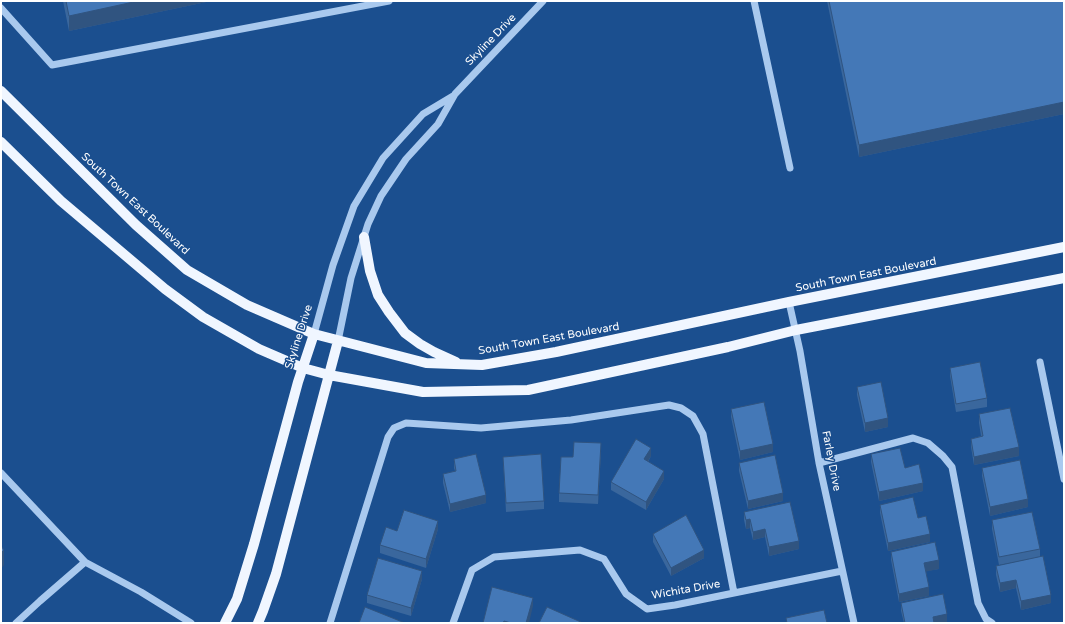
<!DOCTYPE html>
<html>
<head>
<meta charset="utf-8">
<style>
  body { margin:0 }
  #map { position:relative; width:1065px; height:624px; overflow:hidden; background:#1b4f8f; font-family:"Varela Round",sans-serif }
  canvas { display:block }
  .frame { position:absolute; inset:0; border:2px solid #fff; pointer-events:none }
</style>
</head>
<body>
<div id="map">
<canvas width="1065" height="624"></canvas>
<div class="frame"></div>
</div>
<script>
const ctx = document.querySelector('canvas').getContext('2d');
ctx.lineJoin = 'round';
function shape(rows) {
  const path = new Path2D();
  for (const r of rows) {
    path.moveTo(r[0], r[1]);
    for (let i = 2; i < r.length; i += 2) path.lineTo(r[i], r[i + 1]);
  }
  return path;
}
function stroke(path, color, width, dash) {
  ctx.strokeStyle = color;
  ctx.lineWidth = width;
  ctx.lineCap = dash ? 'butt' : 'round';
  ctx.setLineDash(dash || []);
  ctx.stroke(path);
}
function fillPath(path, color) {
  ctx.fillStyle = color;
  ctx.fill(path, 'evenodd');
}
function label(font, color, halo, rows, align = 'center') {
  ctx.font = font + ' "Varela Round",sans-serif';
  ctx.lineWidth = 3;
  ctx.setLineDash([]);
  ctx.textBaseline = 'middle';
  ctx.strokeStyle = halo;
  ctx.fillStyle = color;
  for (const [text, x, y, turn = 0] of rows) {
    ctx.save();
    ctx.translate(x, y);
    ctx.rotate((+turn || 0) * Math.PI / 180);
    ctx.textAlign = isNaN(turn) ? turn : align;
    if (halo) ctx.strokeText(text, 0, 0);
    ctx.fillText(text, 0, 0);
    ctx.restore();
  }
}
stroke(shape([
  [754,1,790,168],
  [1,8,52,65,389,1],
  [789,302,800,351,819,463,854,623],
  [314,334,333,265,354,206,383,158,423,114,453,96],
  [338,341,351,278,368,224,381,196,406,159,438,124,455,94,543,1],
  [1040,362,1064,479],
  [819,463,913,438,928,443,943,456,952,467,978,603,986,619,992,623],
  [1,473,85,562,141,592,191,623],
  [16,623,40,601,85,562],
  [330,623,388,437,394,428,406,423,481,428,571,420,669,405,681,408,693,416,703,434,734,593],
  [453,623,472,570,494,557,580,550,604,559,626,594,647,609,675,605,842,571]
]), '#a9c9ee', 7);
stroke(shape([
  [1,91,136,225,187,270,247,305,314,334,426,363,482,365,556,352,789,302,1064,247],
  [1,142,61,201,165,289,203,317,259,349,303,368,329,375,423,392,528,390,728,347,796,330,1064,278],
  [364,237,370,271,378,295,389,312,405,333,420,344,434,352,456,362],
  [225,623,237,599,254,544,298,382,314,334],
  [258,623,263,611,276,574,338,341]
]), '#f0f6ff', 10);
fillPath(shape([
  [63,1,211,1,69,31],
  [827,1,1064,1,1064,114,859,157],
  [950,368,987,398,987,407,956,412,950,376],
  [857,387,888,427,865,432,857,395],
  [731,409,773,452,740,460,731,417],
  [979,414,1019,456,974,465,971,447,971,439,981,436,979,423],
  [601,452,598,504,559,502,559,493,573,457],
  [871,454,905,468,923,491,879,501,871,462],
  [651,456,648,462,664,479,646,510,611,490,611,482],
  [503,457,544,501,544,509,506,512],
  [454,459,486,503,450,512,443,483,443,474,455,471,454,468],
  [739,463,783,501,748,509,739,471],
  [982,468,1028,507,990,516,982,476],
  [880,505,918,518,930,542,888,551,880,513],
  [744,512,799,549,769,556,765,537,753,540,750,528,746,529,744,520],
  [992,520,1040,549,1040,557,999,565,992,529],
  [438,529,426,568,380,553,380,545,397,531],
  [653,534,704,558,671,576,653,542],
  [891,552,939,569,926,571,929,596,899,602,891,560],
  [996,566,1051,603,1021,610,1016,588,1000,592,996,575],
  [422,579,411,616,367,603,367,595],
  [901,603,947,622,943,623,904,623,901,611]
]), '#3a679d');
fillPath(shape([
  [138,1,211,1,69,31,69,16],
  [1064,102,1064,114,859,157,859,145],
  [888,418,888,427,865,432,865,423],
  [601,443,601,452,598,504,598,495],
  [773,444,773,452,740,460,740,451],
  [1019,447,1019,456,974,465,974,457],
  [651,448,651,456,644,468,644,459],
  [664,471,664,479,646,510,646,502],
  [923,483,923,491,879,501,879,492],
  [783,493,783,501,748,509,748,501],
  [486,495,486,503,450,512,450,504],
  [1028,499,1028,507,990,516,990,507],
  [750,519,750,528,746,529,746,520],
  [438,521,438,529,426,568,426,559],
  [765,529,765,537,753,540,753,532],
  [930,534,930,542,888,551,888,543],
  [799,541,799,549,769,556,769,547],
  [4,550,4,565,1,569,1,553],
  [704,550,704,558,671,576,671,568],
  [939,560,939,569,924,572,924,563],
  [422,571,422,579,411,616,411,608],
  [1016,580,1016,588,1000,592,1000,583],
  [929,587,929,596,899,602,899,594],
  [1051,595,1051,603,1021,610,1021,601],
  [533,598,533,606,529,623,526,623],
  [947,614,947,622,943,623,933,623,933,617]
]), '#305480');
const building = shape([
  [66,1,138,1,69,16,66,1],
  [829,1,1064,1,1064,102,859,145,829,1],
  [980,362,987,398,956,404,950,368,980,362],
  [881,382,888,418,865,423,857,387,881,382],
  [764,402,773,444,740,451,731,409,764,402],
  [1010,408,1019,447,974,457,971,439,983,436,979,414,1010,408],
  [636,439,651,448,644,459,664,471,646,502,611,482,636,439],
  [574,442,601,443,598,495,559,493,561,457,573,457,574,442],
  [900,448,905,468,919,464,923,483,879,492,871,454,900,448],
  [476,454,486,495,450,504,443,474,456,471,454,459,476,454],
  [541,454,544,501,506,503,503,457,541,454],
  [775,455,783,493,748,501,739,463,775,455],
  [1020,460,1028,499,990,507,982,468,1020,460],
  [913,497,918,518,926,516,930,534,888,543,880,505,913,497],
  [790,502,799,541,769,547,765,529,753,532,750,519,746,520,744,512,790,502],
  [404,510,438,521,426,559,380,545,386,527,397,531,404,510],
  [1032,512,1040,549,999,557,992,520,1032,512],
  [686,515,704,550,671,568,653,534,686,515],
  [935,542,939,560,924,563,929,587,899,594,891,552,935,542],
  [1,546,4,550,1,553,1,546],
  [1043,556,1051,595,1021,601,1016,580,1000,583,996,566,1043,556],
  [378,558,422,571,411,608,367,595,378,558],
  [492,587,533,598,526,623,511,623,504,621,503,623,483,623,492,587],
  [943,594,947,614,933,617,934,623,905,623,901,603,943,594],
  [365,607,405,623,359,623,365,607],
  [547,607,583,623,539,623,547,607],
  [824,610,827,623,787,623,786,618,824,610]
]);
fillPath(building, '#4478b7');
stroke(building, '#305480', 1);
label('11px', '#fff', '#1b4f8f', [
  ["Skyline Drive",491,40,-46],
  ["South Town East Boulevard",135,204,43],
  ["South Town East Boulevard",866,275,-11],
  ["Skyline Drive",299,337,-72],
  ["South Town East Boulevard",549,339,-10],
  ["Farley Drive",831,461,79],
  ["Wichita Drive",686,590,-10]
]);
</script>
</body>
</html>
